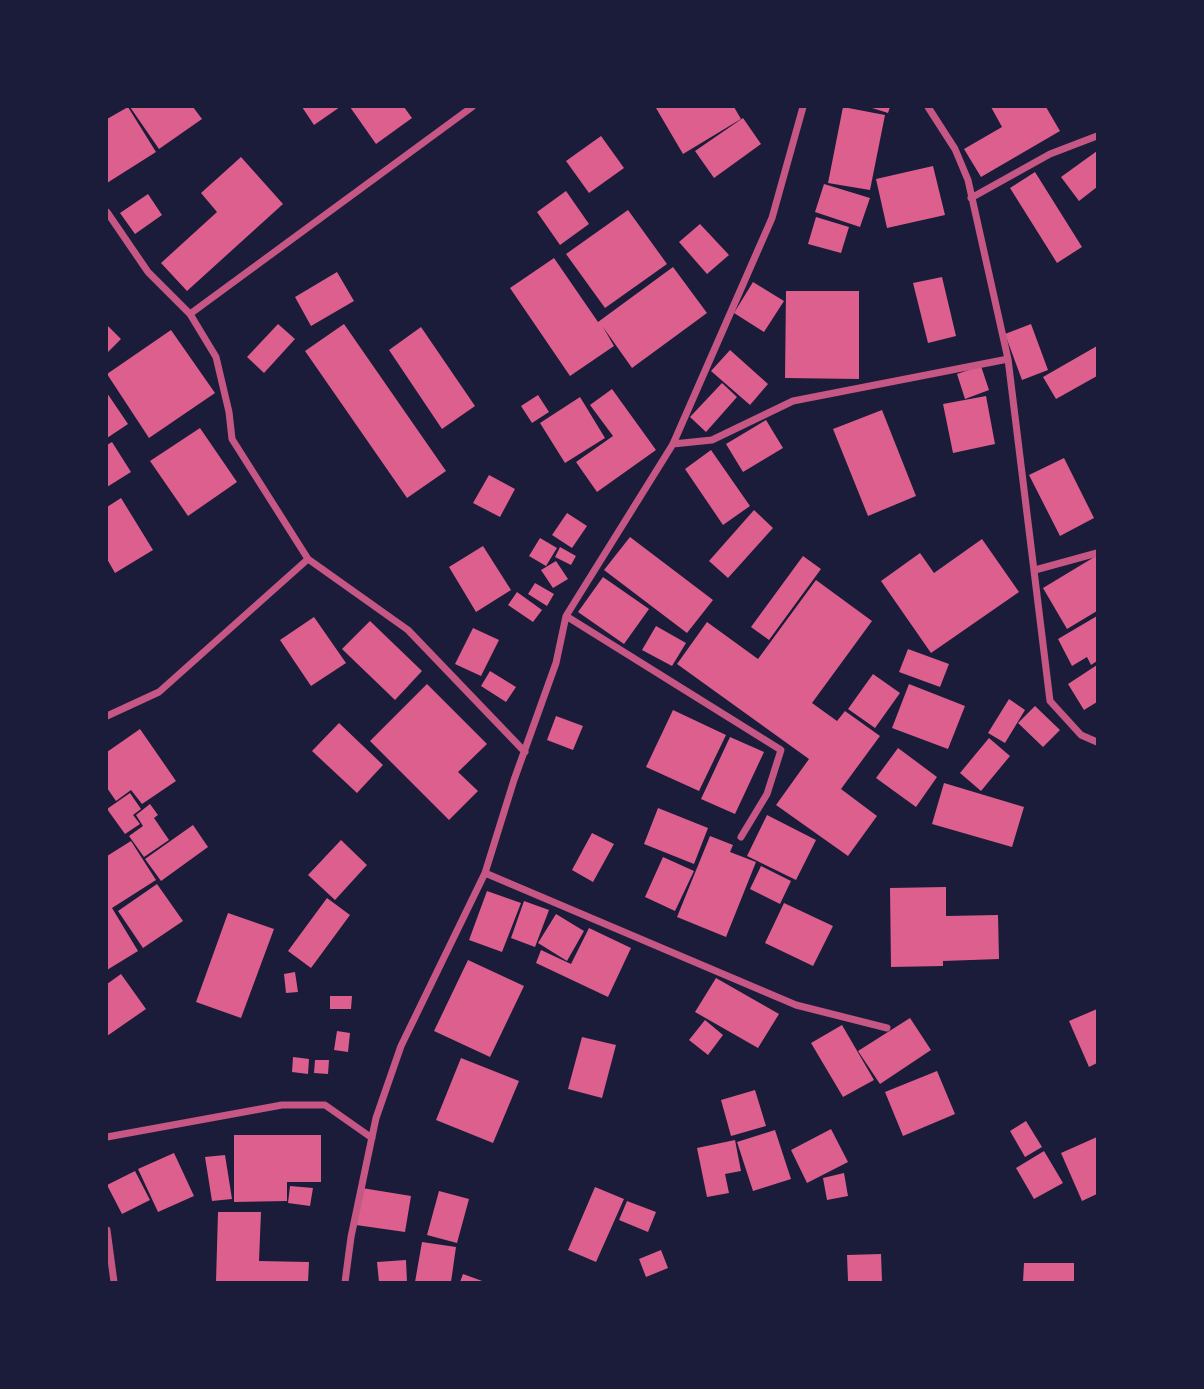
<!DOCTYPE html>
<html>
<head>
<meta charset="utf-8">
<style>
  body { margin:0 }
  #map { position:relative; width:1204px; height:1389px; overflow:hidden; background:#1b1b3a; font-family:"Space Grotesk",sans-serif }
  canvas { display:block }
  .frame { position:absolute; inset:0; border:108px solid #1b1b3a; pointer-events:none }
</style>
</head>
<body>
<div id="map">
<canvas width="1204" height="1389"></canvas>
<div class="frame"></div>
</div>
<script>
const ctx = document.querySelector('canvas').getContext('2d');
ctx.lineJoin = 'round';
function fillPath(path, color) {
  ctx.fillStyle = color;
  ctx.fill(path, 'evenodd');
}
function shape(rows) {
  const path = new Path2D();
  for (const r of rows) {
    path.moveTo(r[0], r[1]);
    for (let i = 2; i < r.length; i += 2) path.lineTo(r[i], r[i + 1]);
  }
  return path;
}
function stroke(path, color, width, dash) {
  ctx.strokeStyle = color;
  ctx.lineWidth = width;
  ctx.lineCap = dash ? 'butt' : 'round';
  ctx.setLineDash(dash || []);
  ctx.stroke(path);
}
fillPath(shape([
  [128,107,156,152,107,183,107,119],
  [130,107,193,107,202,119,159,149],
  [302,107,340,107,314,125],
  [350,107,404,107,412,118,376,144],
  [658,107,734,107,741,119,683,154,656,108],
  [843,107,885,115,870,190,828,183],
  [869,107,890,107,888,113],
  [991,107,1046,107,1060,131,981,177,964,149,1002,127],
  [743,118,761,144,714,178,695,151],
  [601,136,624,168,589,193,566,161],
  [1097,151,1097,187,1079,201,1061,177],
  [241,157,283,204,187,291,161,263,217,212,201,193],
  [933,166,945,215,887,228,876,179],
  [1035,172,1082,247,1057,263,1010,188],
  [824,184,870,198,860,227,815,212],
  [566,191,589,224,560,245,537,212],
  [148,194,162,215,135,234,120,213],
  [628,210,667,264,605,308,566,254],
  [816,217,849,227,841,253,808,244],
  [700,224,729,255,707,274,679,242],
  [554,258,598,322,673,267,707,313,632,368,603,327,614,346,570,376,510,288],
  [337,272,354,301,311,326,295,297],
  [942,277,956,336,928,343,913,283],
  [753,282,784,301,764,332,734,313],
  [786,291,859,291,859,379,785,378],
  [278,324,295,339,264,373,247,357],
  [344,324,446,471,407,498,305,351],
  [1031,324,1048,370,1022,380,1005,334],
  [107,325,121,339,107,353],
  [421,327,475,406,442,429,389,350],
  [171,330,215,393,149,438,107,374],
  [1097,346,1097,376,1056,399,1043,377],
  [730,350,768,384,750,405,711,371],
  [981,366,989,390,965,399,957,374],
  [722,383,737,397,706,432,690,417],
  [612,389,656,450,597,492,576,462,613,436,590,405],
  [107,393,128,424,107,438],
  [538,395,549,412,532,423,521,406],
  [986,396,995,444,953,453,943,404],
  [580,397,605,438,565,463,540,423],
  [882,410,916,496,868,516,833,429],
  [766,420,783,448,743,472,726,444],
  [200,428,237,482,188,516,150,461],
  [112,442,131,472,107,487,107,445],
  [711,450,750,506,723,525,685,469],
  [1064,458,1094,518,1060,536,1029,475],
  [489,475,515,489,500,517,473,503],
  [121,498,153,550,115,573,107,559,107,507],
  [754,510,773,528,728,578,709,561],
  [567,513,587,526,572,548,552,535],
  [630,537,713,600,687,633,604,570],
  [540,538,557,548,546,566,529,556],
  [982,539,1019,592,931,653,881,581,920,553,934,573],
  [483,546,511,590,476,612,449,567],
  [560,547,576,556,571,565,555,557],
  [803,556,821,569,769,640,751,627],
  [1096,556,1097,611,1067,629,1043,588],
  [556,561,568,579,553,588,541,570],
  [603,577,649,609,624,644,578,612],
  [816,580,872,621,812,703,837,721,845,711,880,736,841,789,877,816,848,856,776,805,809,759,677,664,707,622,758,659],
  [535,583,554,594,547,606,528,594],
  [517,592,542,610,533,622,508,605],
  [1097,616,1097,661,1091,665,1087,657,1072,666,1058,639],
  [314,617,346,663,311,686,280,640],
  [370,621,422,671,395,700,342,649],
  [656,626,686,643,672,666,642,650],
  [473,628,499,640,481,676,455,664],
  [908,649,949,664,940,687,899,672],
  [1097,665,1097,702,1084,710,1068,684],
  [490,671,516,687,506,702,481,686],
  [873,674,900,693,875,728,848,709],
  [427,684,487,744,458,772,478,791,449,820,370,741],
  [909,684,965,706,948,749,892,728],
  [1009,699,1025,710,1005,743,988,733],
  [1035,706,1060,730,1043,747,1018,723],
  [673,710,726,735,699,791,646,767],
  [556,716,583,726,573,750,547,740],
  [339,723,383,765,357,793,312,751],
  [140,729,176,781,142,804,131,790,116,801,107,788,107,752],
  [730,737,764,752,735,814,701,799],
  [989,738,1010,756,981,791,960,773],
  [898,748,937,777,916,807,876,778],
  [944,783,1024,807,1012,847,932,824],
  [130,793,141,809,133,815,140,824,125,834,107,809],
  [150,804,158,815,154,818,169,840,144,857,129,836,143,826,136,815],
  [658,808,708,828,694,864,644,844],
  [767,815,816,840,796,880,747,856],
  [193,825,208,847,161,881,145,859],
  [592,833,614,844,593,882,572,870],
  [710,836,733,845,730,852,756,862,726,937,677,917],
  [341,840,367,865,335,900,308,875],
  [131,841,156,880,112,908,138,951,107,970,107,856],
  [663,857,694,871,675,911,645,897],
  [761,866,791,881,780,904,750,889],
  [157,884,183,921,143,948,118,911],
  [946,887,946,916,998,915,999,959,943,961,943,966,891,967,890,888],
  [487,891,521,903,502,952,469,940],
  [327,898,350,915,311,968,288,951],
  [524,901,549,910,535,947,511,938],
  [784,903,833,926,813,966,765,943],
  [228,913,274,929,241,1018,196,1002],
  [556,914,584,931,567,961,538,943],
  [589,928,631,948,608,997,536,963,541,950,571,964],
  [468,960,524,986,490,1057,434,1031],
  [295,972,298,992,286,993,284,974],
  [121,974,146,1009,107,1036,107,984],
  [716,978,779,1014,758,1048,695,1012],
  [330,996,352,996,351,1009,330,1009],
  [1097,1009,1097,1063,1089,1067,1069,1021],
  [910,1018,931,1050,880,1084,858,1051],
  [705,1020,723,1035,708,1055,689,1040],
  [842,1025,874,1080,843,1097,811,1043],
  [337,1031,350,1033,348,1052,334,1050],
  [582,1037,616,1045,602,1098,568,1089],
  [293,1057,309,1059,308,1074,292,1072],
  [461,1058,519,1081,493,1143,436,1120],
  [315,1060,329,1060,328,1074,314,1073],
  [937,1071,955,1114,903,1136,885,1092],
  [755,1090,766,1126,731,1136,721,1100],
  [1026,1121,1042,1147,1025,1157,1010,1131],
  [831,1129,848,1162,807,1183,791,1150],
  [775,1130,791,1179,753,1191,737,1142],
  [234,1135,321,1135,321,1182,287,1182,287,1201,234,1202],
  [1097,1137,1097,1194,1082,1201,1061,1153],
  [735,1140,741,1171,725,1174,729,1193,707,1197,697,1148],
  [1044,1151,1063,1183,1034,1199,1016,1168],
  [174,1153,194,1196,158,1212,138,1169],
  [225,1155,232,1199,212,1201,205,1157],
  [135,1171,150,1200,122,1214,107,1185],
  [844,1173,848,1196,827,1200,823,1178],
  [290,1186,313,1188,310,1206,288,1203],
  [595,1187,624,1199,596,1262,568,1250],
  [362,1188,411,1196,405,1232,356,1225],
  [439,1191,469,1199,457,1243,427,1235],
  [627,1201,656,1212,648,1232,619,1220],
  [218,1212,261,1212,259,1261,309,1262,308,1282,216,1282],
  [422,1242,456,1247,451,1282,415,1282],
  [661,1250,668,1268,646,1277,639,1259],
  [881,1254,882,1281,848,1281,847,1255],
  [406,1260,407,1282,379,1282,377,1262],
  [1024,1263,1074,1263,1074,1282,1023,1282],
  [463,1274,485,1282,460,1282]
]), '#dd5f8e');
stroke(shape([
  [928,107,955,149,968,180,1008,359,1050,701,1081,735,1097,742],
  [971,198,1050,154,1097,136],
  [107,212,148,272,190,314,216,357,229,412,232,439,308,559,408,630,525,752],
  [190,314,472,107],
  [673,444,712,440,793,401,1008,359],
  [1035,570,1097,553],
  [566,616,781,750,767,794,741,837],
  [107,716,159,692,308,559],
  [485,873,796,1005,887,1028],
  [107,1137,282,1105,325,1105,372,1138],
  [107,1230,114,1282],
  [345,1282,351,1237,376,1118,401,1046,485,873,514,780,556,663,566,616,673,444,772,218,803,107]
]), '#c65784', 7);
</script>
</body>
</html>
